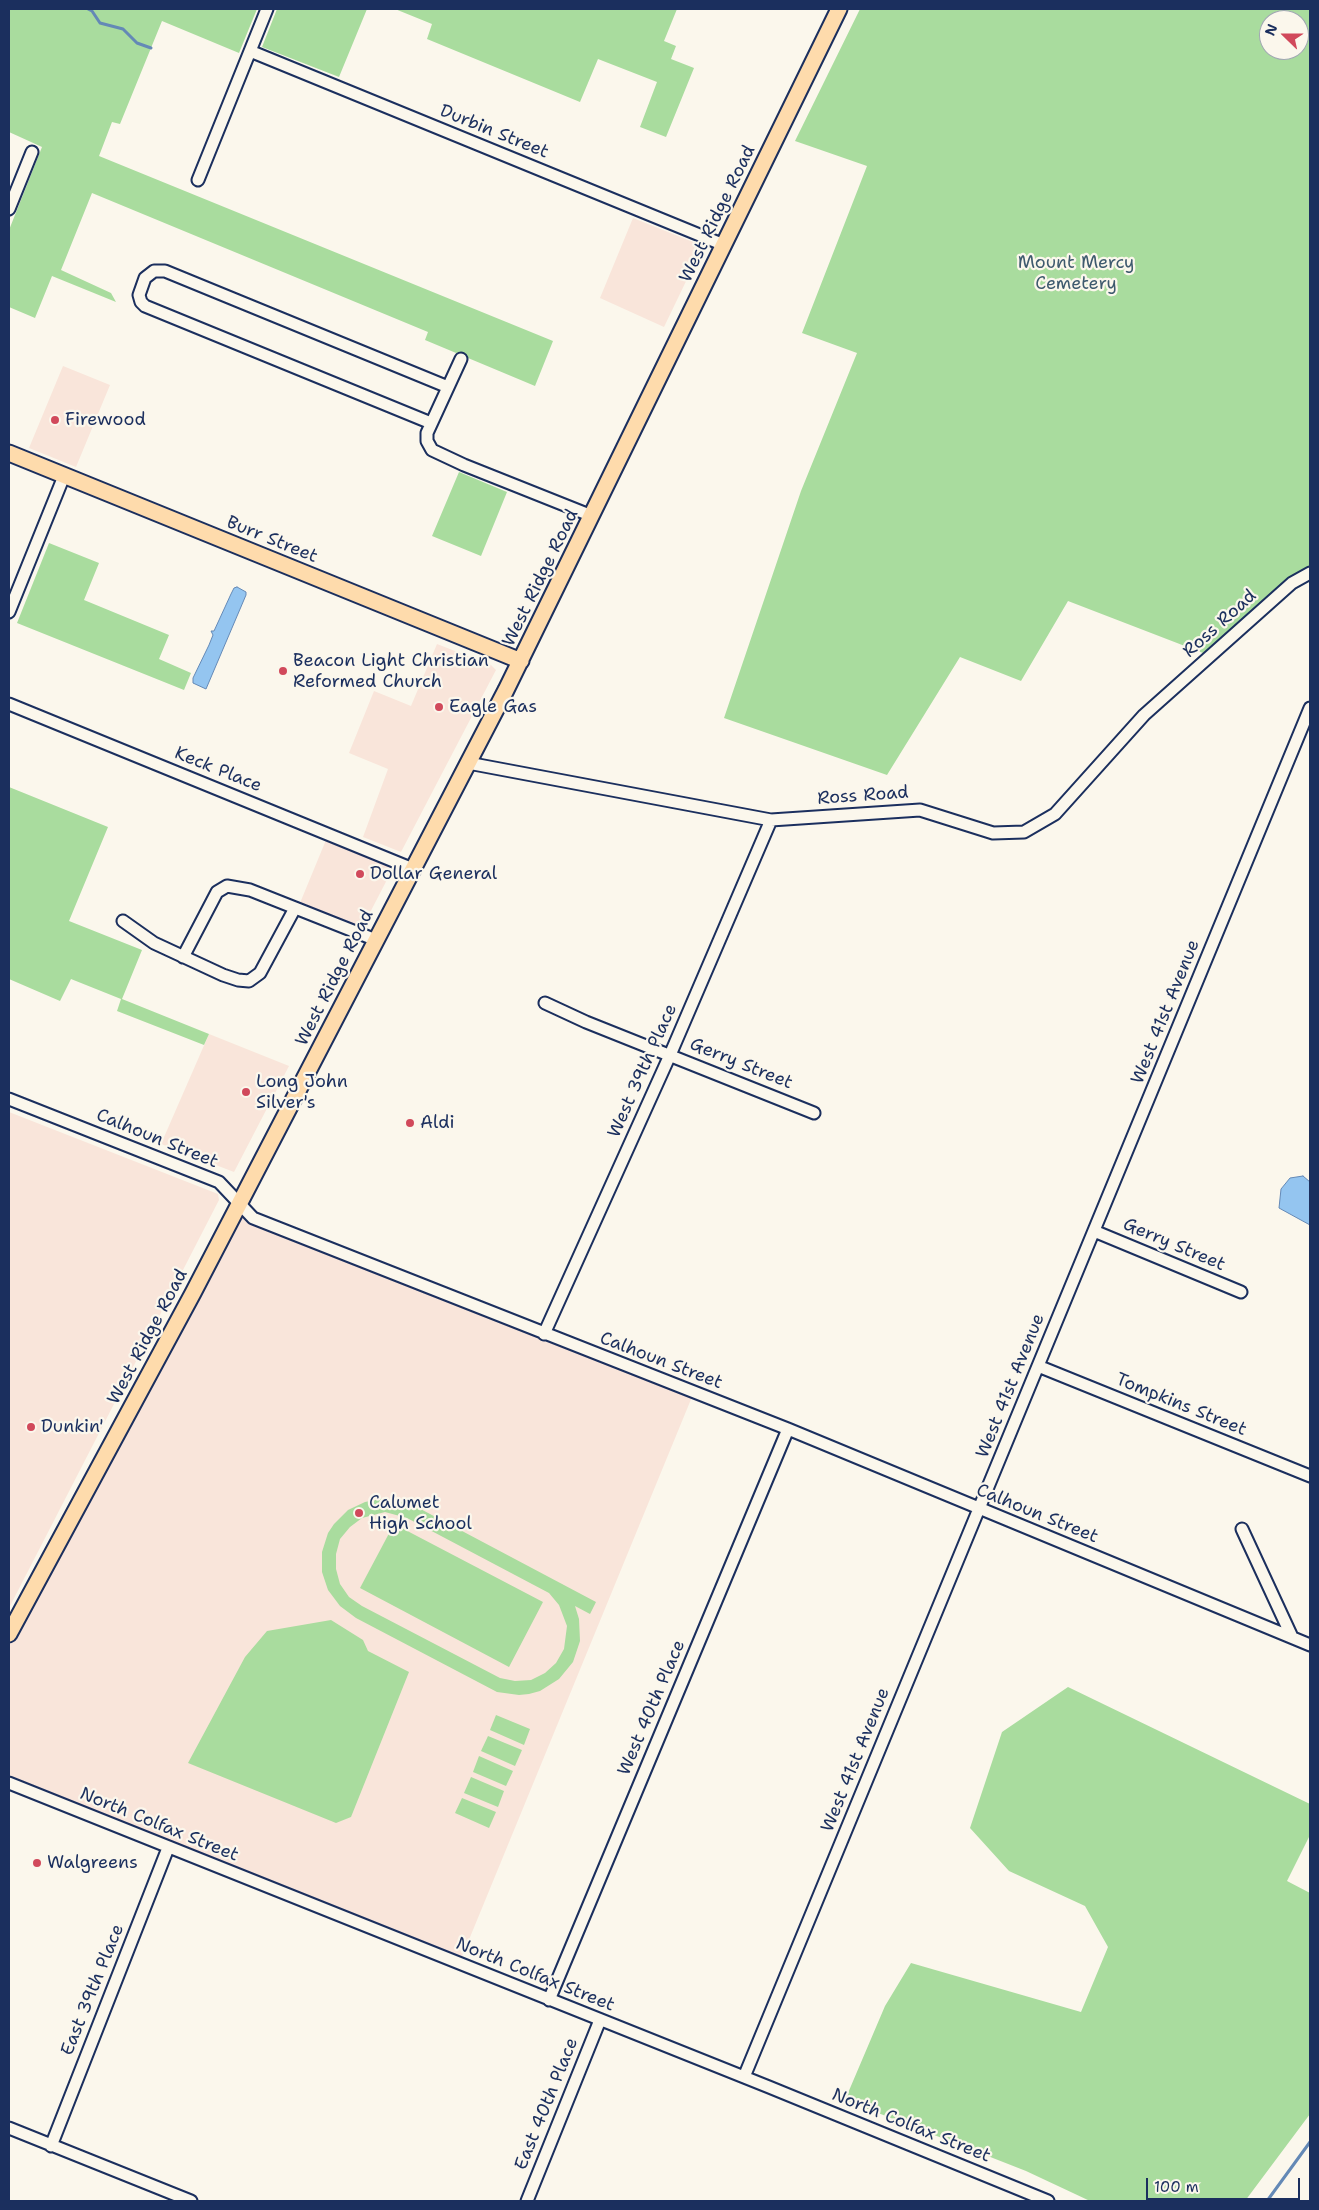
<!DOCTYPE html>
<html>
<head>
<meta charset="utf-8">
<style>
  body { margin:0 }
  #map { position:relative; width:1319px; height:2210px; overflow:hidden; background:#fbf7ec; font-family:"Shantell Sans",sans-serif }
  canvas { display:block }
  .frame { position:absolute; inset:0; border:10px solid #1b2f5e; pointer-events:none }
  .north { position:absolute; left:1259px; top:10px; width:50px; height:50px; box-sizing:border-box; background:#fbf7ec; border:1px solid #a1a7b3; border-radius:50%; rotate:292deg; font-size:14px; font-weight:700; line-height:20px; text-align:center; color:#1b2f5e }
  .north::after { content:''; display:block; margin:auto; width:18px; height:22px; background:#d1495b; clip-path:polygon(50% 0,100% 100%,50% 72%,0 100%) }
  .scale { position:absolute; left:1146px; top:2178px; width:154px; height:22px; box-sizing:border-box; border:2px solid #1b2f5e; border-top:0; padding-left:6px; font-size:15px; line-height:18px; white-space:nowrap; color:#1b2f5e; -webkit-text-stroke:4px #fbf7ec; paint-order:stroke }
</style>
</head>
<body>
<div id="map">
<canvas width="1319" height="2210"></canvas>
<div class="frame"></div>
<div class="north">N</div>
<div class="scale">100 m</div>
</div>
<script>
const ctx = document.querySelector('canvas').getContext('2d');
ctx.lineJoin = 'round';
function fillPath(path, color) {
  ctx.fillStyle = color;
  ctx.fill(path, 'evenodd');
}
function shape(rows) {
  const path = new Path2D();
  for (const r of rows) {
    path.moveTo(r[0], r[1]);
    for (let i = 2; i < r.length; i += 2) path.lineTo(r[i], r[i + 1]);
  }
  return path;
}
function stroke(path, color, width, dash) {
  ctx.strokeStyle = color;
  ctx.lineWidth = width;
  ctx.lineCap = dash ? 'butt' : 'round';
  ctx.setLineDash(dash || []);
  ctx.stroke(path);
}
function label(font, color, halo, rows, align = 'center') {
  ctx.font = font + ' "Shantell Sans",sans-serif';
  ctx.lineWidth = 4.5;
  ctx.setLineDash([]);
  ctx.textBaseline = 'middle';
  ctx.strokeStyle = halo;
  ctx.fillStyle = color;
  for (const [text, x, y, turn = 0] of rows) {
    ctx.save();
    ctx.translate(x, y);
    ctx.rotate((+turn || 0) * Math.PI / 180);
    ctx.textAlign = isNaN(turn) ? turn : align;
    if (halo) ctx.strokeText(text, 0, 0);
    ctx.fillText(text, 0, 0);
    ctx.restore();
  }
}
fillPath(shape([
  [633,218,703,246,664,327,600,298],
  [63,366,110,385,76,467,29,448],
  [437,644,491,665,496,670,401,852,363,837,388,769,349,753,374,691,411,706],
  [326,840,388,866,391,872,362,928,300,903],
  [209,1034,289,1066,234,1172,161,1144],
  [9,1112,218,1194,219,1200,9,1608],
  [240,1203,253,1218,694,1392,459,1964,9,1783,9,1634]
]), '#f9e5da');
fillPath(shape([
  [9,9,257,9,239,53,162,21,120,124,112,122,99,156,553,341,535,386,425,340,428,332,92,193,61,270,111,293,116,302,52,276,35,318,9,307,9,230,42,147,9,132],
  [277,9,367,9,339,77,262,47],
  [395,9,677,9,664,41,676,46,671,59,694,68,666,137,640,127,657,82,598,59,580,102,427,39,432,24],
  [860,9,1310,9,1310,565,1283,584,1203,653,1068,601,1021,681,960,657,887,775,724,718,801,491,857,353,802,333,867,166,795,141],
  [1269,20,1299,20,1299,50,1269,50],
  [459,472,507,492,481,556,432,536],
  [49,543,99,563,84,600,169,635,159,659,191,673,184,690,17,623],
  [9,787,108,827,69,921,142,950,122,999,209,1034,204,1045,117,1011,121,999,71,979,60,1001,9,979],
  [385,1498,413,1505,596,1602,590,1614,575,1606,579,1619,580,1641,573,1662,559,1679,540,1691,529,1694,519,1695,497,1692,356,1618,340,1606,328,1590,322,1572,322,1552,328,1533,334,1524,348,1510,365,1502],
  [385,1512,407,1518,549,1593,559,1605,567,1626,564,1649,556,1663,545,1673,531,1680,515,1681,500,1678,362,1606,349,1597,340,1584,336,1569,336,1554,340,1539,350,1527,362,1518],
  [394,1524,543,1602,509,1667,360,1588],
  [331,1620,363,1640,368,1651,409,1672,351,1817,336,1823,188,1763,245,1657,267,1631],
  [1068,1687,1310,1804,1310,1835,1287,1881,1310,1893,1310,2114,1245,2201,1090,2201,1026,2171,845,2100,885,2006,911,1963,1081,2012,1108,1947,1085,1906,1009,1871,970,1828,1002,1732],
  [496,1715,530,1729,524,1745,490,1730],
  [488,1736,522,1750,515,1766,481,1751],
  [479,1756,513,1771,506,1786,473,1772],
  [471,1777,504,1791,498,1807,464,1793],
  [462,1798,496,1812,489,1828,455,1813]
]), '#a9dc9e');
const water = shape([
  [237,587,246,592,246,595,206,689,193,683,193,678,209,645,213,635,211,631,214,631,231,594,234,588,237,587],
  [1303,1176,1310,1182,1310,1225,1279,1208,1281,1189,1290,1178,1303,1176]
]);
fillPath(water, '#94c5f0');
stroke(water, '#6489b6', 1);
stroke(shape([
  [88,9,92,11,100,23,123,29,137,43,151,48],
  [1267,2201,1310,2142]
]), '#6489b6', 3);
const minor = shape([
  [250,51,724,245],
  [198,180,267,9],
  [9,209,32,152],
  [461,359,427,433,427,441,432,450,464,465,592,516],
  [431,423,145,306,141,302,139,295,145,278,154,271,165,271,448,387],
  [9,612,64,476],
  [9,704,413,869],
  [468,763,771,820,920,810,993,833,1024,832,1055,814,1144,715,1292,583,1310,573],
  [123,921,154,943,223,975,238,980,249,981,260,973,295,908],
  [183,957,217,892,227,886,250,890,376,940],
  [545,1003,586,1022,814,1113],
  [9,1099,219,1182,253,1218,788,1429,1310,1645],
  [1094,1231,1241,1292],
  [544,1334,670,1055,771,820],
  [1038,1366,1310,1476],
  [1242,1529,1292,1637],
  [9,1783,769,2087,1048,2201],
  [549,2000,788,1429],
  [744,2077,1310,708],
  [9,2128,191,2201],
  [51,2146,168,1848],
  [527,2201,600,2020]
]);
const major = shape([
  [9,453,521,661],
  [9,1634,193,1293,506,690,839,9]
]);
stroke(minor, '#1b2f5e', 15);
stroke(major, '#1b2f5e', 19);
stroke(minor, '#fbf7ec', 11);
stroke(major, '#fedbac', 15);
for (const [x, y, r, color] of [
  [55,420,5,"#d1495b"],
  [283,671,5,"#d1495b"],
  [439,707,5,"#d1495b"],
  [360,874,5,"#d1495b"],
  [246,1092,5,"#d1495b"],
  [410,1123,5,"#d1495b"],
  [31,1427,5,"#d1495b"],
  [359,1513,5,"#d1495b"],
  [37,1863,5,"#d1495b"]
]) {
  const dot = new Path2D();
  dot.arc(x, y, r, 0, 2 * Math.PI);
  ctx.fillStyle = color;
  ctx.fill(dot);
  stroke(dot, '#fbf7ec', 2);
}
label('18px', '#1b2f5e', '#fbf7ec', [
  ["Durbin Street",494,132,22],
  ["West Ridge Road",718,214,-64],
  ["Burr Street",272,540,22],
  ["West Ridge Road",541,578,-64],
  ["Ross Road",1220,624,-42],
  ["Keck Place",218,770,22],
  ["Ross Road",863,796,-4],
  ["West Ridge Road",335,978,-63],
  ["West 41st Avenue",1166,1012,-68],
  ["Gerry Street",741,1064,22],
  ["West 39th Place",643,1071,-66],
  ["Calhoun Street",157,1139,22],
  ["Gerry Street",1174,1245,23],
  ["West Ridge Road",148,1337,-62],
  ["Calhoun Street",661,1361,21],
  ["West 41st Avenue",1011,1386,-68],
  ["Tompkins Street",1181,1405,22],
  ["Calhoun Street",1037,1514,22],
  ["West 40th Place",652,1708,-67],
  ["West 41st Avenue",856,1760,-68],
  ["North Colfax Street",159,1825,22],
  ["North Colfax Street",535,1975,22],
  ["East 39th Place",93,1990,-68],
  ["East 40th Place",547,2104,-68],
  ["North Colfax Street",911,2126,22]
]);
label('18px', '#3e5a6e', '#fbf7ec', [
  ["Mount Mercy",1076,263],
  ["Cemetery",1076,284]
]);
label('18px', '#1b2f5e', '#fbf7ec', [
  ["Firewood",65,420],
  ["Beacon Light Christian",293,661],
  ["Reformed Church",293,682],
  ["Eagle Gas",449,707],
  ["Dollar General",370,874],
  ["Long John",256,1082],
  ["Silver's",256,1103],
  ["Aldi",420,1123],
  ["Dunkin'",41,1427],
  ["Calumet",369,1503],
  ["High School",369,1524],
  ["Walgreens",47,1863]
], 'left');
</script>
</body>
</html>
